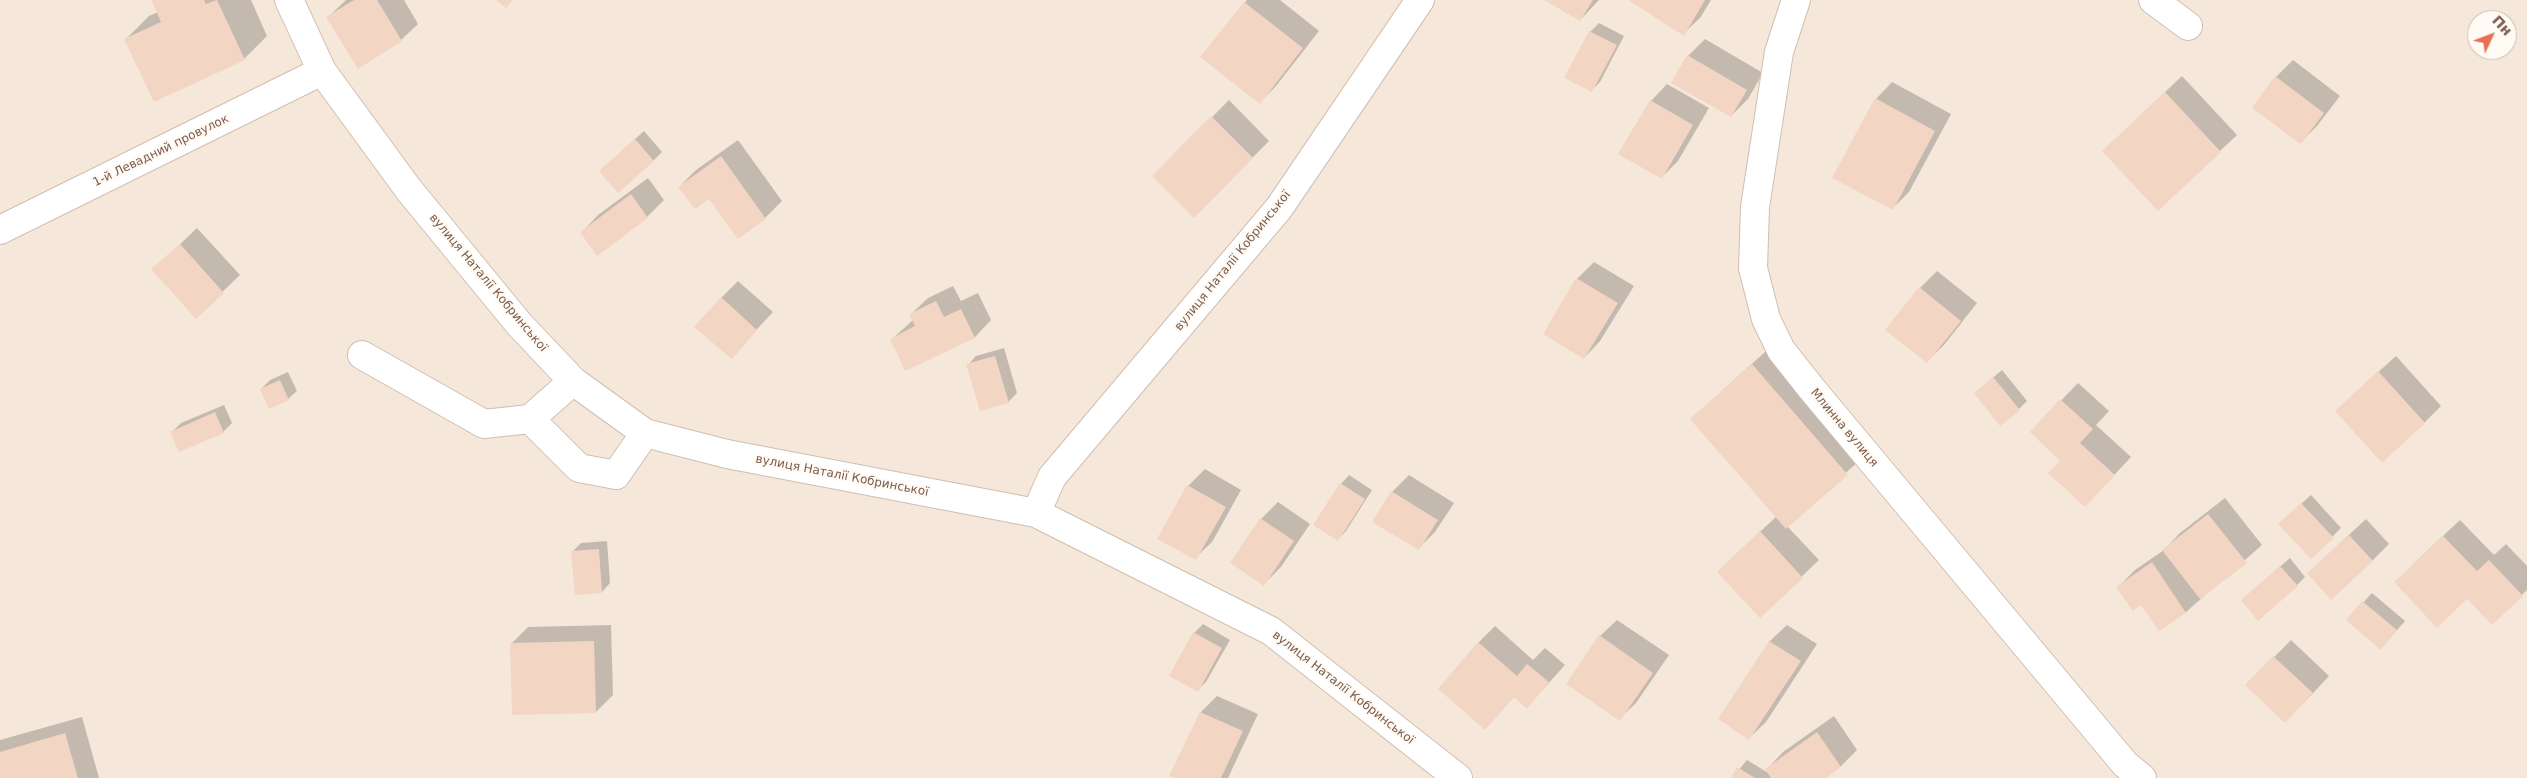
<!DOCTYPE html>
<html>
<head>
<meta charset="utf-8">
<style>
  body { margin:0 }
  #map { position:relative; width:2527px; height:778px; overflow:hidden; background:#fdf6ec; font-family:"DejaVu Sans",sans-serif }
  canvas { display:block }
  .north { position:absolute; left:2467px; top:10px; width:50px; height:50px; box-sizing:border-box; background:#fffaf3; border:1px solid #cabbb1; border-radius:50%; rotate:47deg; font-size:14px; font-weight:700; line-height:20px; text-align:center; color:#7a5c4d }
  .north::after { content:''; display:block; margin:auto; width:18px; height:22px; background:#e76f51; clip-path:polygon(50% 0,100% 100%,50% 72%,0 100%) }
</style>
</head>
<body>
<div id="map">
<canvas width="2527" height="778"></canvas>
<div class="north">Пн</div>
</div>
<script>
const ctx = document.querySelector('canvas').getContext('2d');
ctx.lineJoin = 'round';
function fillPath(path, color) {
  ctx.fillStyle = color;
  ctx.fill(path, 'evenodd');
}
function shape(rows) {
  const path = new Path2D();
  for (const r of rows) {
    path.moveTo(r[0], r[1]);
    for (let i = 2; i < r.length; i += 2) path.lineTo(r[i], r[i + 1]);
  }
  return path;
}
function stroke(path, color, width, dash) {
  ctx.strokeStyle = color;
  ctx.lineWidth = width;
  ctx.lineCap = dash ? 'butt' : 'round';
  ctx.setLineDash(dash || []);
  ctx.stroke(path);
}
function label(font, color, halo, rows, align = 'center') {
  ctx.font = font + ' "DejaVu Sans",sans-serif';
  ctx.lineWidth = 4.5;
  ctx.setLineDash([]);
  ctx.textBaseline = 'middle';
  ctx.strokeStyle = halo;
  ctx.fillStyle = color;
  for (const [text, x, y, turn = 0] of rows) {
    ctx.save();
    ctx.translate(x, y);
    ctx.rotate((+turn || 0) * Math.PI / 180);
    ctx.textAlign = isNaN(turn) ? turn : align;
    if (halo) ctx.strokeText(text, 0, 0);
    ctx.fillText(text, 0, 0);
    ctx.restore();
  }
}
fillPath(shape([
  [0,0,2527,0,2527,778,0,778],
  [2477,20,2507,20,2507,50,2477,50]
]), '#f5e8da');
fillPath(shape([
  [152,0,251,0,267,36,244,59,126,39,149,16,158,12],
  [346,0,404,0,418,24,401,40,328,17],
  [1247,0,1280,0,1319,31,1276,86,1260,102,1202,57],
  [1547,0,1599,0,1580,20],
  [1629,0,1711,0,1700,18,1683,34],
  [1599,23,1624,36,1600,82,1592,90,1590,32],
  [1705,39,1763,73,1748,99,1731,116,1688,56],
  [2293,60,2340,96,2317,126,2300,143,2253,107,2276,77],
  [2182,76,2237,135,2220,151,2120,135],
  [1892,82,1951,114,1909,192,1892,209,1876,99],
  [1667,84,1709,108,1678,161,1661,178,1651,101],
  [1229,100,1269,141,1194,216,1154,176],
  [644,131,662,152,654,160,600,171],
  [738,140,782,201,765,218,679,187,696,170],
  [648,178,664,200,647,217,598,254,582,232,598,215],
  [197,228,240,275,196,317,153,270],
  [1594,262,1634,286,1600,341,1584,358,1577,279],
  [1937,271,1977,303,1944,345,1927,361,1887,330,1920,288],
  [738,281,773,312,731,357,721,298],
  [953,286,961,301,978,293,991,320,975,337,906,369,892,339,913,320,911,314,928,298],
  [1776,342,1870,451,1787,526,1819,560,1760,616,1735,555,1777,516,1691,419],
  [1004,348,1017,393,1008,402,968,365,976,356],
  [2396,356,2441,406,2424,423,2354,394],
  [2002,370,2027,401,2019,409,1975,393],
  [288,372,297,391,288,399,261,389,270,380],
  [2078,383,2109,411,2096,425,2131,457,2101,489,2061,461,2031,432],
  [224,405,232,423,223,432,172,432,181,423],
  [1205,469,1241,490,1212,542,1195,558,1188,486],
  [1349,475,1372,490,1346,531,1337,540,1341,484],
  [1409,475,1454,503,1435,532,1419,548,1374,521,1392,492],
  [2311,495,2341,528,2311,558,2288,516],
  [2225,498,2262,545,2186,612,2159,629,2142,604,2118,587,2135,570,2164,550,2180,533],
  [1278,502,1310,524,1281,567,1264,584,1261,519],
  [2366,519,2389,544,2372,561,2308,573],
  [2460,520,2494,555,2506,544,2527,566,2527,590,2492,624,2467,597,2412,565],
  [607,541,610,583,602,592,572,552,581,543],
  [2290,558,2305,577,2297,585,2251,592],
  [2372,593,2405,621,2381,648,2347,620],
  [1617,620,1669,655,1636,703,1619,719,1600,636],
  [1203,624,1230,640,1206,682,1197,690,1194,633],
  [611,625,613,695,596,712,511,644,528,627],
  [1787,625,1817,644,1766,722,1749,738,1720,719,1770,641],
  [1495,626,1533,660,1545,648,1565,665,1527,707,1515,696,1485,728,1478,643],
  [2291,640,2329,676,2302,705,2247,685],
  [1217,696,1258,714,1228,778,1177,778,1201,712],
  [1834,716,1857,750,1841,766,1824,778,1732,778,1747,760,1770,774,1767,769,1783,752],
  [82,717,99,778,0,778,0,740]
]), '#0003');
fillPath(shape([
  [151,0,204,0,206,4,217,0,245,60,154,102,124,39,161,22],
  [354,0,377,0,402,41,358,69,326,17],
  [496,0,513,0,506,8],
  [1544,0,1593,0,1580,21],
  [1628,0,1705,0,1684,36],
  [1244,2,1303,48,1260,104,1200,57],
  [1589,31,1617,45,1592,92,1564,78],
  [1687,55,1747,90,1731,117,1671,83],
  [2275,76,2324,113,2301,144,2252,108],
  [2165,92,2221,152,2158,211,2102,151],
  [1875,98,1935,131,1893,210,1832,178],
  [1650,100,1693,125,1662,179,1618,154],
  [1211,116,1253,158,1194,218,1152,176],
  [635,139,654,161,618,193,599,171],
  [721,156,766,219,738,239,709,199,695,209,678,187],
  [631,194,648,218,597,256,580,232],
  [180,244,224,293,196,319,151,269],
  [1576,278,1618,303,1584,359,1543,334],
  [1919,287,1961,321,1927,363,1885,330],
  [721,297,757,330,732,359,694,327],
  [936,301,944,317,961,309,975,338,905,371,890,339,915,326,909,314],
  [995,356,1009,403,980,411,966,364],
  [1752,364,1848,475,1786,529,1690,419],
  [2378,371,2425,423,2382,463,2335,411],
  [1993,377,2020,410,2000,426,1974,393],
  [280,380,289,400,269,409,260,389],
  [2060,399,2093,429,2080,443,2115,475,2085,507,2048,473,2060,461,2030,432],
  [215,412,224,433,179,452,170,432],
  [1340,483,1365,499,1338,541,1313,525],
  [1187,485,1226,507,1196,560,1157,539],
  [1391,491,1438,520,1419,550,1372,522],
  [2301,503,2334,538,2311,559,2278,524],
  [2208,514,2247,563,2200,599,2162,550],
  [1260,518,1294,541,1264,586,1230,563],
  [1760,531,1803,578,1760,618,1717,572],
  [2349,535,2373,561,2331,600,2307,573],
  [2443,536,2477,571,2489,560,2523,596,2492,625,2467,599,2437,628,2394,582],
  [599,549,602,593,575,595,571,551],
  [2152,562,2186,613,2159,631,2141,605,2133,611,2116,587],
  [2280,566,2298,586,2258,621,2241,600],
  [2362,601,2397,630,2381,650,2346,620],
  [1193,632,1222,648,1198,692,1169,676],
  [1599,635,1653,673,1620,721,1566,684],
  [594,641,596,713,512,715,510,643],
  [1769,641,1801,661,1749,740,1718,719],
  [1478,642,1517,676,1527,664,1549,682,1527,709,1514,697,1485,730,1438,689],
  [2273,656,2313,693,2285,723,2245,685],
  [1200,712,1243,731,1221,778,1174,778,1169,776],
  [1817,732,1841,767,1826,778,1771,778,1765,769],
  [65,733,78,778,0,778,0,752],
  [1737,767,1755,778,1731,778]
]), '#f3d5c3');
const minor = shape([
  [289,0,322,71,409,190,519,324,573,381,645,433,727,454,1036,513,1271,631,1458,778],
  [1796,0,1779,52,1755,207,1753,268,1766,319,1781,350,1811,388,2125,764,2142,778],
  [2153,0,2188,26],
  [0,230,322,71],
  [362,355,484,424,530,419],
  [573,381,530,419,579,468,616,475,645,433],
  [1036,513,1052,477,1279,208,1420,0]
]);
stroke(minor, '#d1beb0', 30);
stroke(minor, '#fff', 28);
label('12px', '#7a5c4d', '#fffaf3', [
  ["1-й Левадний провулок",161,151,-26],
  ["вулиця Наталії Кобринської",1233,261,-51],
  ["вулиця Наталії Кобринської",488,283,50],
  ["Млинна вулиця",1844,428,50],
  ["вулиця Наталії Кобринської",842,476,11],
  ["вулиця Наталії Кобринської",1343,688,38]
]);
</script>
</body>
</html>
